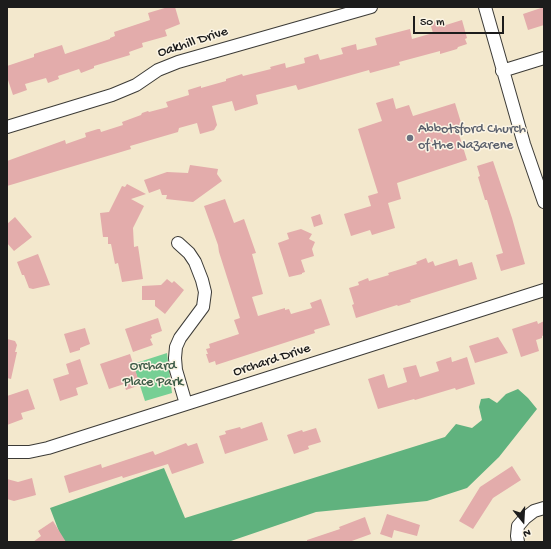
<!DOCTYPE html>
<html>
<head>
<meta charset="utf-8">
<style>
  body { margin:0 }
  #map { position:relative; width:551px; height:549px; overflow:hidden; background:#f3e8cd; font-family:"Gochi Hand",sans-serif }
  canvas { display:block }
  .frame { position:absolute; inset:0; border:8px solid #1c1c1c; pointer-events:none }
  .north { position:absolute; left:503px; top:501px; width:40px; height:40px; -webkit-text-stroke:3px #fcf5e5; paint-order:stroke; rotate:162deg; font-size:11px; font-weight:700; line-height:16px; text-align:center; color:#1c1c1c }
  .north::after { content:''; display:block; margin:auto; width:14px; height:18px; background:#1c1c1c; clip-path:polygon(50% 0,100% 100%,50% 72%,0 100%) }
  .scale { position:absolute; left:413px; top:16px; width:91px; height:18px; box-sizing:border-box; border:2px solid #1c1c1c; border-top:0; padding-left:5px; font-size:12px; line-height:14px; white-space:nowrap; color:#1c1c1c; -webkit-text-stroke:3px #fcf5e5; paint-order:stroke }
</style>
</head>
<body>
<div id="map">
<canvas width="551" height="549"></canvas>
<div class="frame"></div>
<div class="north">N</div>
<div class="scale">50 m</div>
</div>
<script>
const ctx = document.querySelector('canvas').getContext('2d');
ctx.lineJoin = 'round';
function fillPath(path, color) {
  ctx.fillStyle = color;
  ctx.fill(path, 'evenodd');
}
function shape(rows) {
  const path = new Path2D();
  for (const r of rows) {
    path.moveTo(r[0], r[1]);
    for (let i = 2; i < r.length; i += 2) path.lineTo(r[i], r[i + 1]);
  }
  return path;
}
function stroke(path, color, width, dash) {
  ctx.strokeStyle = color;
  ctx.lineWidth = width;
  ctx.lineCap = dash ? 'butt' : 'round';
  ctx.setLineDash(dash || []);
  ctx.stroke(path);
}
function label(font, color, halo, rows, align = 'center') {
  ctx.font = font + ' "Gochi Hand",sans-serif';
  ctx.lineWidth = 3;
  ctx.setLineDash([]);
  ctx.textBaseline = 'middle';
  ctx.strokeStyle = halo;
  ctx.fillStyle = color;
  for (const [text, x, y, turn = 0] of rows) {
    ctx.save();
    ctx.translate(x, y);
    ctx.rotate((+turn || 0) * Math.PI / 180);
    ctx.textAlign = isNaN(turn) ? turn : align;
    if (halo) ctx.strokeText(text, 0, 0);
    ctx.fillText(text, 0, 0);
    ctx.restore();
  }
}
fillPath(shape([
  [167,353,172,393,145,401,133,364]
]), '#76cf94');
fillPath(shape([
  [518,389,528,398,537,409,499,457,467,488,427,501,316,512,228,542,63,542,50,508,164,468,185,518,445,437,456,424,472,428,482,420,479,407,481,399,489,398,497,403,506,394]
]), '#60b27e');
fillPath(shape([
  [168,7,175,7,180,24,165,30,167,36,142,43,143,47,129,52,130,55,94,66,94,68,81,73,79,69,58,76,59,79,48,83,46,78,25,84,27,90,13,95,7,77,7,66,34,57,34,54,62,45,65,54,110,39,110,38,115,36,114,32,150,20,148,13],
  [544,7,544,25,528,30,523,14],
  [444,19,446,25,462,20,467,38,465,39,467,44,458,47,457,49,440,54,440,51,399,62,400,65,370,73,369,70,298,90,296,85,256,95,258,104,235,111,232,101,212,106,217,125,214,130,200,134,197,123,179,128,178,132,130,146,131,149,7,186,7,161,65,140,66,144,86,137,85,133,98,129,100,129,101,132,123,125,122,122,141,115,142,113,148,111,149,112,168,107,166,102,189,95,188,90,201,86,201,88,226,81,226,79,242,74,243,76,271,69,270,67,285,63,286,68,305,63,304,58,318,54,320,60,343,54,341,48,356,44,357,50,377,45,375,38,410,29,412,39,433,33,430,23],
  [393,98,396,109,409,105,413,116,455,103,463,129,458,131,467,160,397,183,401,199,388,203,395,228,372,235,370,230,351,236,344,214,371,206,368,196,378,193,358,129,382,121,376,103],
  [493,161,512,218,525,264,501,271,496,255,503,253,487,200,485,200,478,177,480,176,477,166],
  [190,165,218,169,217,174,222,181,193,202,166,199,167,195,162,195,160,189,149,193,144,180,167,172,188,173],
  [127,184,146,194,131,199,144,206,133,228,134,247,138,246,143,279,122,282,118,263,115,264,111,244,108,244,108,237,103,237,100,213,109,212,122,186,125,187],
  [225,199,234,223,244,219,256,253,252,254,263,294,252,297,258,316,285,308,285,310,289,309,291,314,312,308,310,303,321,299,330,325,314,330,315,333,216,365,215,361,209,363,206,354,208,354,206,349,210,348,209,344,239,334,234,320,240,318,219,252,218,245,204,206],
  [320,214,323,224,314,227,311,217],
  [15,217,32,237,14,251,7,243,7,224],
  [301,229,312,234,309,239,315,242,312,249,314,256,301,260,305,272,302,273,302,274,289,277,278,243,289,239,287,233],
  [38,254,50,285,33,289,29,288,24,275,22,275,17,262],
  [426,258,428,263,433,261,435,266,457,259,459,266,472,262,477,279,410,300,411,302,398,306,397,305,356,318,352,305,354,304,349,288,359,285,358,282,368,278,369,281,389,275,388,273,417,264,416,262],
  [167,279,172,283,174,281,184,290,165,314,155,306,155,300,142,300,142,286,161,285],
  [158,318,162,331,151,335,152,338,150,339,153,345,133,352,125,329],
  [537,321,538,324,544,321,544,335,542,336,542,338,536,340,539,351,521,357,512,329],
  [85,328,90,344,80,348,80,350,70,353,64,334],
  [498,337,508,353,475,363,469,346],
  [7,339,15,341,17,345,15,352,17,352,11,379,7,378],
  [130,354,140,385,126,390,124,384,109,389,100,364],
  [451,357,452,362,467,357,475,384,456,390,455,388,415,400,414,399,378,409,368,379,384,374,388,388,407,382,403,368,416,365,420,377,439,371,436,362],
  [80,359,88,384,76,388,78,395,60,401,53,379,69,374,66,364],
  [28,389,35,409,21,413,23,419,7,425,7,396],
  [262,422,268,440,225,454,219,436,226,434,225,431,240,427,241,429],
  [316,428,321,442,308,446,309,449,294,454,287,435,302,430,303,432],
  [186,443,188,446,197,443,204,463,172,474,168,464,123,478,122,476,69,493,64,476,101,464,102,468,153,451,155,455],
  [512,466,521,480,493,498,473,529,459,521,480,487],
  [32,478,36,495,14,501,7,499,7,479,18,482],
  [387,514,420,525,417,536,394,530,392,538,380,534],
  [365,517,371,534,349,542,307,542,307,540,340,529,339,527],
  [53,521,66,542,33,542,41,536,38,531]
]), '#e3acab');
const minor = shape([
  [485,7,524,144,544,202],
  [502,71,544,58],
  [7,127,112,95,136,85,158,70,178,62,371,7],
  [178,243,189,253,195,262,202,280,205,292,203,307,180,338,176,347,175,358,176,370,186,404],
  [7,452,29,452,48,448,544,290],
  [518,542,517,536,518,526,525,518,534,511,544,508]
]);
stroke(minor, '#3c3b37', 14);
stroke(minor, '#fff', 12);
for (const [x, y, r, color] of [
  [410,138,4,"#6b7280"]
]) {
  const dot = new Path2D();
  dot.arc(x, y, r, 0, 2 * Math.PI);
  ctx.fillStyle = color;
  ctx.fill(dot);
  stroke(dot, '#fcf5e5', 1.5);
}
label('14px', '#1c1c1c', '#fcf5e5', [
  ["Oakhill Drive",193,43,-18],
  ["Orchard Drive",272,361,-18]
]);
label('14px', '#5b616d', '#fcf5e5', [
  ["Abbotsford Church",418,130],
  ["of the Nazarene",418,146]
], 'left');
label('14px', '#3c5b46', '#fcf5e5', [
  ["Orchard",153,367],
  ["Place Park",153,383]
]);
</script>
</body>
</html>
